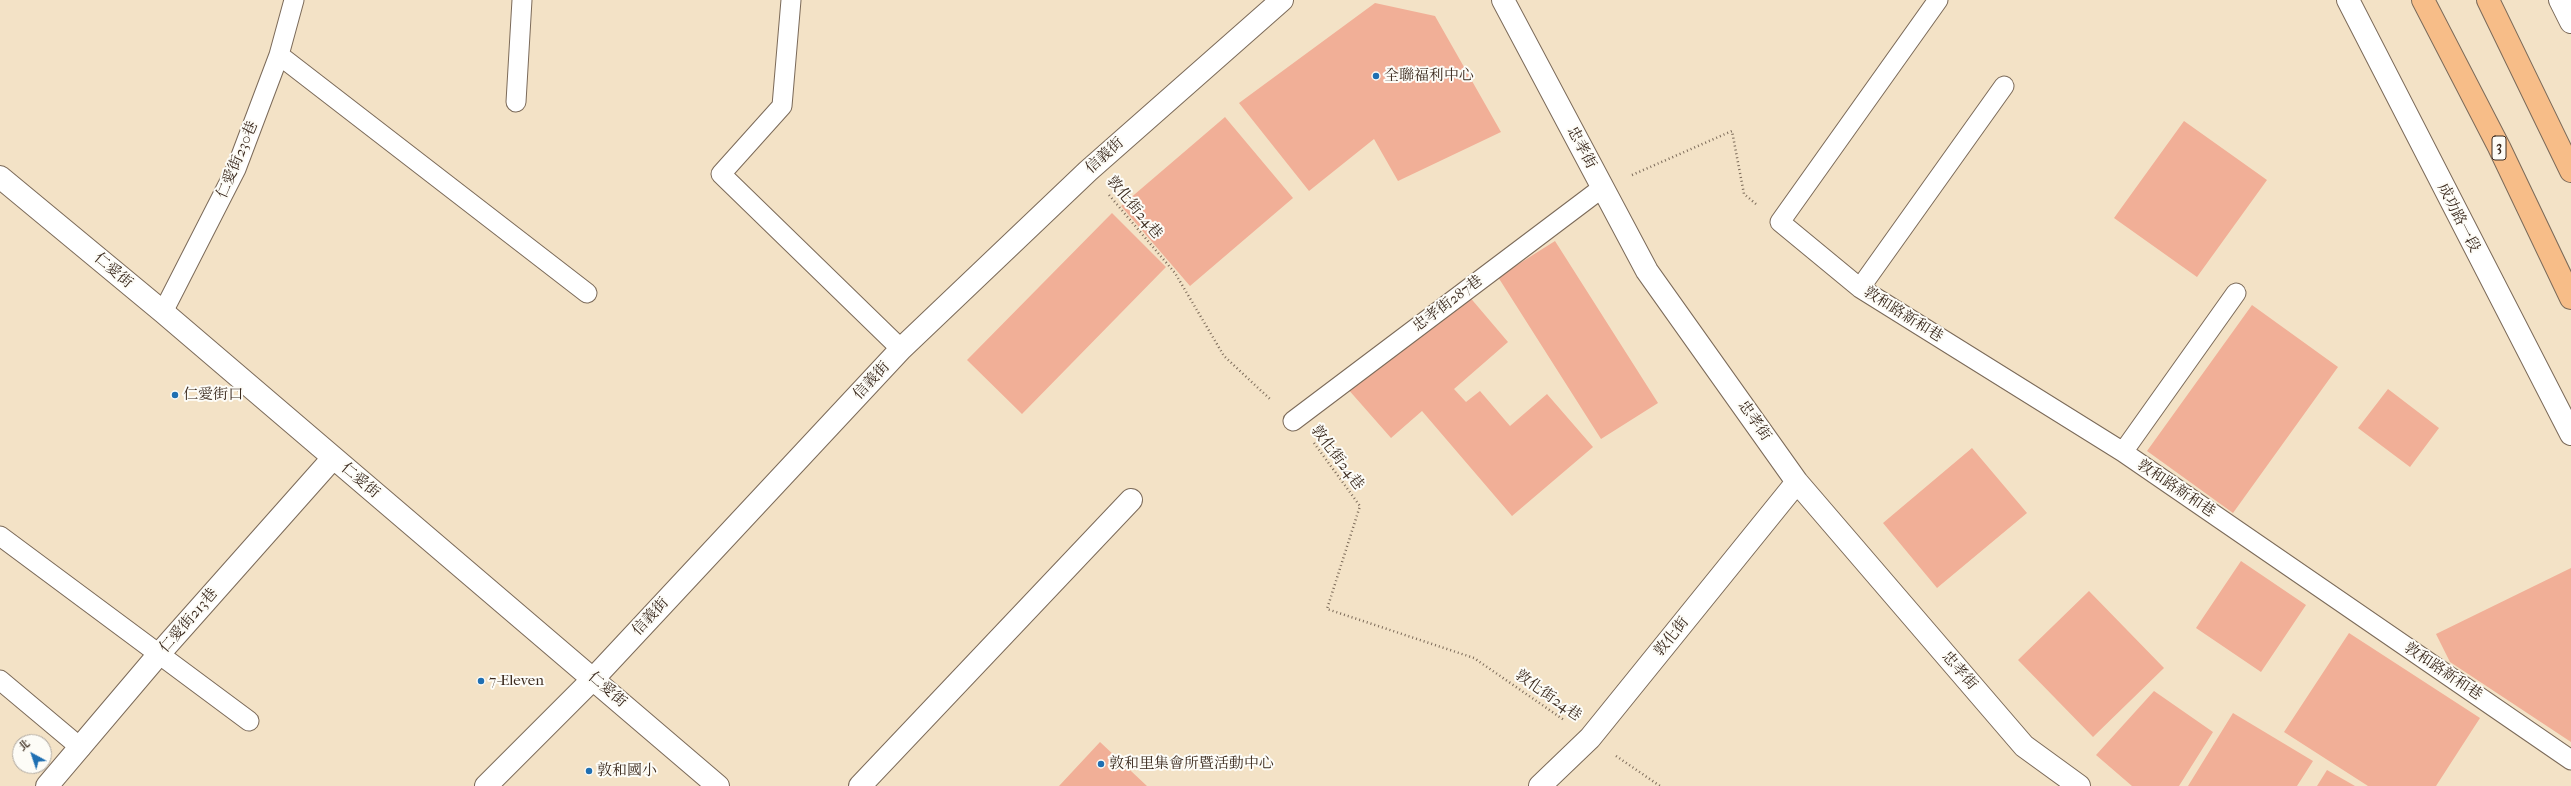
<!DOCTYPE html>
<html>
<head>
<meta charset="utf-8">
<style>
  body { margin:0 }
  #map { position:relative; width:2571px; height:786px; overflow:hidden; background:#f3e2c6; font-family:"IM FELL French Canon","Noto Serif TC",serif }
  canvas { display:block }
  .north { position:absolute; left:12px; top:734px; width:40px; height:40px; box-sizing:border-box; background:#fdfcf7; border:1px solid #afa8a0; border-radius:50%; rotate:320deg; font-size:11px; font-weight:700; line-height:16px; text-align:center; color:#3b2a1e }
  .north::after { content:''; display:block; margin:auto; width:14px; height:18px; background:#1f6fb2; clip-path:polygon(50% 0,100% 100%,50% 72%,0 100%) }
</style>
</head>
<body>
<div id="map">
<canvas width="2571" height="786"></canvas>
<div class="north">北</div>
</div>
<script>
const ctx = document.querySelector('canvas').getContext('2d');
ctx.lineJoin = 'round';
function fillPath(path, color) {
  ctx.fillStyle = color;
  ctx.fill(path, 'evenodd');
}
function shape(rows) {
  const path = new Path2D();
  for (const r of rows) {
    path.moveTo(r[0], r[1]);
    for (let i = 2; i < r.length; i += 2) path.lineTo(r[i], r[i + 1]);
  }
  return path;
}
function stroke(path, color, width, dash) {
  ctx.strokeStyle = color;
  ctx.lineWidth = width;
  ctx.lineCap = dash ? 'butt' : 'round';
  ctx.setLineDash(dash || []);
  ctx.stroke(path);
}
function label(font, color, halo, rows, align = 'center') {
  ctx.font = font + ' "IM FELL French Canon","Noto Serif TC",serif';
  ctx.lineWidth = 4;
  ctx.setLineDash([]);
  ctx.textBaseline = 'middle';
  ctx.strokeStyle = halo;
  ctx.fillStyle = color;
  for (const [text, x, y, turn = 0] of rows) {
    ctx.save();
    ctx.translate(x, y);
    ctx.rotate((+turn || 0) * Math.PI / 180);
    ctx.textAlign = isNaN(turn) ? turn : align;
    if (halo) ctx.strokeText(text, 0, 0);
    ctx.fillText(text, 0, 0);
    ctx.restore();
  }
}
fillPath(shape([
  [1375,3,1435,16,1501,132,1398,181,1374,139,1309,191,1239,103],
  [1225,117,1293,198,1190,286,1121,206],
  [2184,121,2267,180,2197,277,2114,218],
  [1112,213,1166,267,1022,414,967,360],
  [1555,241,1658,403,1601,439,1498,277],
  [1462,288,1508,342,1454,389,1466,402,1480,391,1510,426,1547,394,1593,447,1512,516,1422,411,1391,438,1347,388],
  [2252,305,2338,367,2233,513,2147,451],
  [2388,389,2439,428,2410,467,2358,428],
  [1972,448,2027,513,1937,588,1883,523],
  [2241,561,2306,605,2261,672,2196,628],
  [2571,568,2571,742,2450,662,2436,634],
  [2089,591,2164,668,2093,737,2018,660],
  [2349,633,2480,718,2436,786,2368,786,2284,732],
  [2154,691,2213,732,2179,786,2132,786,2096,755],
  [2233,713,2313,761,2297,786,2188,786],
  [1100,742,1147,786,1059,786],
  [2327,770,2355,786,2317,786]
]), '#f1af97');
const service = shape([
  [791,0,782,106,721,174,901,349],
  [1938,0,1780,222,1860,288,2123,452,2571,760],
  [279,55,587,293],
  [516,102,522,0],
  [1860,288,2004,86],
  [163,312,236,169,279,55,294,0],
  [1293,421,1602,188],
  [2123,452,2236,293],
  [0,536,249,721],
  [0,680,81,748]
]);
const minor = shape([
  [1503,0,1647,271,1797,482,2024,746,2079,786],
  [2348,0,2571,434],
  [2560,0,2571,22],
  [0,177,163,312,718,786],
  [47,786,159,654,333,458],
  [486,786,594,678,901,349,1088,171,1282,0],
  [860,786,1131,500],
  [1540,786,1590,738,1797,482]
]);
const primary = shape([
  [2423,0,2499,147,2571,298],
  [2488,0,2571,171]
]);
stroke(service, '#7b6a59', 21);
stroke(minor, '#7b6a59', 24);
stroke(primary, '#7b6a59', 24);
stroke(shape([
  [1632,175,1732,131,1744,194,1756,204],
  [1109,195,1175,273,1224,356,1271,400],
  [1314,443,1360,506,1327,609,1474,658,1564,720],
  [1616,756,1660,786]
]), '#7b6a59', 2.5, [1, 3]);
stroke(service, '#fff', 19);
stroke(minor, '#fff', 22);
stroke(primary, '#f7bd88', 22);
for (const [x, y, r, color] of [
  [1376,76,4,"#1f6fb2"],
  [175,395,4,"#1f6fb2"],
  [481,681,4,"#1f6fb2"],
  [1101,764,4,"#1f6fb2"],
  [589,771,4,"#1f6fb2"]
]) {
  const dot = new Path2D();
  dot.arc(x, y, r, 0, 2 * Math.PI);
  ctx.fillStyle = color;
  ctx.fill(dot);
  stroke(dot, '#fdfcf7', 1.5);
}
for (const [x, y, w] of [
  [2499,148,14]
]) {
  const box = new Path2D();
  box.roundRect(x - w / 2, y - 12, w, 24, 3);
  ctx.fillStyle = '#fdfcf7';
  ctx.fill(box);
  stroke(box, '#3b2a1e', 1);
}
label('bold 14px', '#3b2a1e', null, [
  ["3",2499,148]
]);
label('15px', '#3b2a1e', '#fdfcf7', [
  ["全聯福利中心",1384,76],
  ["仁愛街口",183,395],
  ["7-Eleven",489,681],
  ["敦和里集會所暨活動中心",1109,764],
  ["敦和國小",597,771]
], 'left');
label('15px', '#3b2a1e', '#fdfcf7', [
  ["忠孝街",1581,148,62],
  ["信義街",1105,156,-42],
  ["仁愛街230巷",238,160,-67],
  ["敦化街24巷",1134,208,50],
  ["成功路一段",2458,218,63],
  ["仁愛街",113,271,40],
  ["忠孝街287巷",1448,304,-37],
  ["敦和路新和巷",1903,315,32],
  ["信義街",872,381,-47],
  ["忠孝街",1754,421,55],
  ["敦化街24巷",1337,458,53],
  ["仁愛街",360,481,40],
  ["敦和路新和巷",2176,489,34],
  ["信義街",651,617,-47],
  ["仁愛街213巷",189,621,-49],
  ["敦化街",1672,637,-51],
  ["忠孝街",1959,671,49],
  ["敦和路新和巷",2443,672,34],
  ["仁愛街",607,690,41],
  ["敦化街24巷",1548,696,35]
]);
</script>
</body>
</html>
